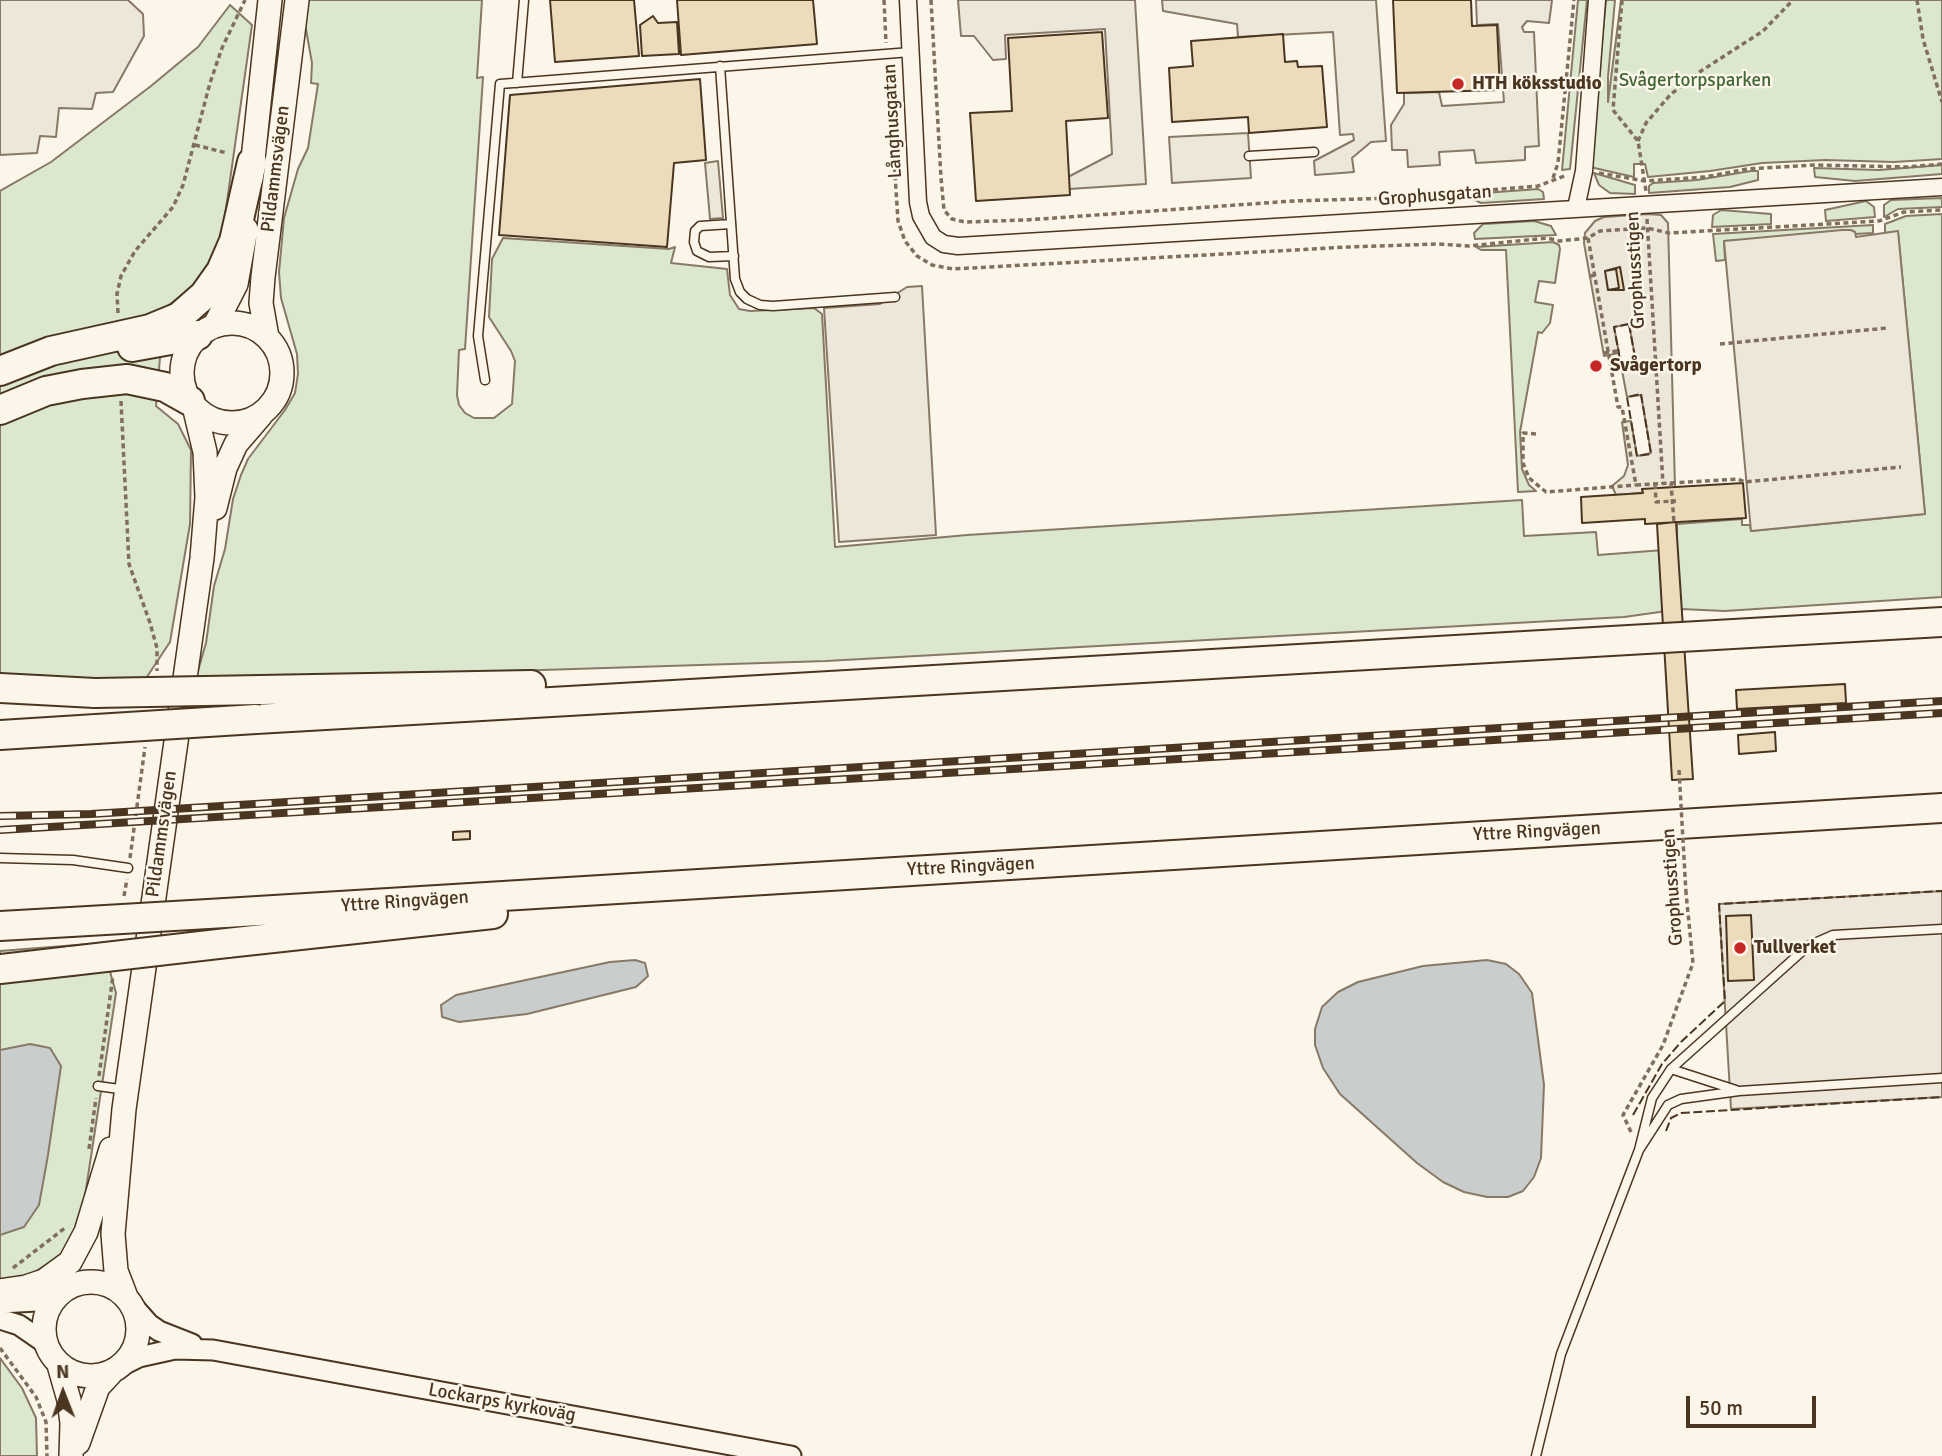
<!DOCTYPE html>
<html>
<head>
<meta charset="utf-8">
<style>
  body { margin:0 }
  #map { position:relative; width:1942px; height:1456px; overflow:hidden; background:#fbf6e9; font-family:Signika,sans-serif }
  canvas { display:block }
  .north { position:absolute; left:28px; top:1358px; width:70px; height:70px; -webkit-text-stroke:5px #fbf6e9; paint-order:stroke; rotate:359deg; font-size:19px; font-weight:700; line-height:28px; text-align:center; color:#4a3520 }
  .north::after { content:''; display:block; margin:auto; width:24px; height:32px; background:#4a3520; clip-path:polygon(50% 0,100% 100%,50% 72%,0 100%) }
  .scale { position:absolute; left:1686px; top:1396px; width:130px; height:32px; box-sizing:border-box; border:4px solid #4a3520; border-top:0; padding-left:9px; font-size:21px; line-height:24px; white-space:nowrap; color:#4a3520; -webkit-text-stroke:5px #fbf6e9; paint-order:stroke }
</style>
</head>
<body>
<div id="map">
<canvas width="1942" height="1456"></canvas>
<div class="north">N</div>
<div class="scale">50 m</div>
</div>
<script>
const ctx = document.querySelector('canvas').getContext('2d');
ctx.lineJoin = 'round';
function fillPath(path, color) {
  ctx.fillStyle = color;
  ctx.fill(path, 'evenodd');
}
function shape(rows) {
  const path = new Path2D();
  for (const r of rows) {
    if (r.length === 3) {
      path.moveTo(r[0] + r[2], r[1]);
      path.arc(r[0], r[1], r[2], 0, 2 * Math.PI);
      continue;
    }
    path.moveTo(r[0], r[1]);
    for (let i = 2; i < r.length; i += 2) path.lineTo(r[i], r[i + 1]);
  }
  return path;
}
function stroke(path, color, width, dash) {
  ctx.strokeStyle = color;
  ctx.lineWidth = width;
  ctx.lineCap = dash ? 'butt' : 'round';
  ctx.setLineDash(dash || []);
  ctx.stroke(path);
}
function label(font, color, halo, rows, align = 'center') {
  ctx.font = font + ' Signika,sans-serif';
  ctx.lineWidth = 5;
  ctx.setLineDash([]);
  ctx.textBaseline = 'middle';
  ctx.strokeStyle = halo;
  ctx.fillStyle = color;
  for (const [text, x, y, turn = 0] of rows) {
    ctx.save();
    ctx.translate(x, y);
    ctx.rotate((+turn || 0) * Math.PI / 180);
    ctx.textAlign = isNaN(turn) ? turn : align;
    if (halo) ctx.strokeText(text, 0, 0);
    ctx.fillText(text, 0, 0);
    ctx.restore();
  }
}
const green = shape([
  [308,0,482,0,477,78,483,77,465,349,459,350,457,395,459,405,465,413,474,418,494,418,512,404,515,361,511,351,489,317,492,259,503,238,669,249,675,247,671,263,727,269,730,295,739,309,750,311,814,308,822,314,835,547,967,535,1522,500,1524,536,1596,532,1598,555,1677,549,1677,524,1742,519,1742,525,1750,525,1751,531,1925,514,1898,232,1885,233,1885,224,1906,216,1942,214,1942,597,1725,611,1681,609,1624,617,826,661,195,681,206,643,214,586,225,549,233,499,241,475,248,459,285,410,295,393,298,374,297,354,281,298,279,272,284,218,298,169,308,148,318,84,311,83,312,63,305,24,308,0],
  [1578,0,1587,0,1570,169,1562,170,1578,0],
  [1606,0,1615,0,1608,77,1608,102,1621,0,1942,0,1942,159,1894,162,1825,160,1762,163,1710,171,1648,177,1645,164,1634,164,1634,177,1590,167,1606,0],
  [230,5,252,25,220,251,198,282,164,309,156,406,178,424,191,450,190,524,170,642,135,695,0,702,0,191,51,162,151,86,198,47,230,5],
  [1942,165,1942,174,1855,181,1815,177,1814,168,1879,170,1942,165],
  [1751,171,1758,171,1758,180,1730,187,1649,193,1649,186,1653,183,1697,180,1751,171],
  [1594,173,1635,185,1635,194,1610,193,1599,185,1594,173],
  [1538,189,1543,192,1544,199,1481,203,1471,198,1471,194,1538,189],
  [1942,198,1942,207,1898,209,1884,217,1884,205,1891,200,1942,198],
  [1866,201,1874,207,1875,217,1826,221,1825,210,1866,201],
  [1721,210,1771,214,1771,224,1712,227,1713,215,1721,210],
  [1534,221,1551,226,1556,235,1475,239,1474,233,1483,224,1534,221],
  [1873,225,1873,233,1724,241,1725,260,1716,261,1713,234,1873,225],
  [1553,242,1559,245,1560,249,1555,283,1539,281,1535,302,1553,305,1550,323,1542,333,1538,332,1520,432,1522,469,1529,485,1536,491,1518,492,1506,250,1481,250,1476,247,1553,242],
  [102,943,116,993,81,1222,59,1257,28,1276,0,1280,0,951,102,943],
  [0,1358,22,1388,36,1418,37,1456,0,1456,0,1358]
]);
fillPath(green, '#dce7d0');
stroke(green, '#887966', 2);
const parking = shape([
  [0,0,128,0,143,14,144,36,113,92,96,93,92,109,59,108,56,137,40,136,37,153,0,155,0,0],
  [958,0,1135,0,1146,184,1069,189,1068,177,1112,154,1105,29,1005,35,1006,59,993,60,974,36,961,36,958,0],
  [1162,0,1376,0,1386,141,1371,142,1352,158,1354,172,1315,175,1314,161,1354,140,1353,134,1340,135,1333,32,1238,37,1237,24,1163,11,1162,0],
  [1476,0,1552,0,1549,23,1527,21,1522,27,1524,32,1534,32,1539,146,1525,147,1525,160,1476,163,1474,150,1439,152,1440,165,1408,167,1407,150,1392,150,1391,125,1404,104,1404,93,1439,92,1442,106,1504,102,1498,24,1477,25,1476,0],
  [1248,133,1251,178,1172,183,1169,137,1248,133],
  [718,161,723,218,710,219,705,163,718,161],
  [1647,214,1661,215,1668,223,1675,487,1642,490,1643,493,1616,495,1612,486,1624,476,1628,465,1622,422,1631,421,1637,456,1651,453,1641,395,1627,397,1621,365,1636,362,1629,324,1614,327,1619,353,1604,356,1584,243,1585,233,1595,221,1604,217,1647,214],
  [1842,230,1851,230,1855,232,1856,237,1898,231,1925,514,1751,531,1724,241,1842,230],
  [922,286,936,535,839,542,824,308,880,304,907,287,922,286],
  [1942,891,1942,1097,1731,1109,1719,904,1942,891]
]);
fillPath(parking, '#ede7d9');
stroke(parking, '#887966', 2);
const water = shape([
  [635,960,645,963,648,976,636,987,527,1014,459,1022,442,1017,441,1005,456,995,610,962,635,960],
  [1487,960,1506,964,1519,974,1532,993,1544,1085,1541,1158,1534,1177,1523,1191,1508,1197,1487,1197,1464,1192,1443,1182,1417,1163,1340,1094,1323,1068,1315,1045,1315,1029,1322,1007,1338,992,1358,982,1423,966,1487,960],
  [30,1044,50,1048,61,1066,48,1155,39,1205,24,1227,0,1235,0,1050,30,1044]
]);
fillPath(water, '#c9cecd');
stroke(water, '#887966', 2);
const building = shape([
  [550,0,634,0,639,56,555,62,550,0],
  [677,0,813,0,817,44,681,55,677,0],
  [1393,0,1471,0,1472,26,1497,25,1500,90,1397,93,1393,0],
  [653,16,658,23,677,22,679,54,642,56,640,25,653,16],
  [1102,32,1108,118,1066,121,1070,195,976,201,970,113,1012,111,1008,38,1102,32],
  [1283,34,1285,62,1297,61,1298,67,1322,66,1327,127,1249,133,1248,117,1172,122,1169,68,1193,66,1191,41,1283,34],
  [700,79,706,160,674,163,667,247,499,235,510,95,700,79],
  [1620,267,1624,290,1608,290,1605,271,1620,267],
  [1616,269,1619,288,1608,290,1605,271,1616,269],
  [1743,483,1746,518,1645,524,1645,519,1582,523,1581,497,1643,493,1642,489,1743,483],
  [1676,522,1693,779,1672,780,1657,524,1676,522],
  [1845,684,1846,703,1737,709,1736,690,1845,684],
  [1775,732,1776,751,1739,754,1738,735,1775,732],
  [470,831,470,839,453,840,453,832,470,831],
  [1751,915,1754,980,1728,981,1726,916,1751,915]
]);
fillPath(building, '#ecdcbc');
stroke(building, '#4a3520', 2);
const service = shape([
  [720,66,735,279,740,292,747,299,760,305,773,306,895,297],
  [517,83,524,0],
  [1249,156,1314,152],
  [731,224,700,226,695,231,694,242,697,251,709,257,734,256],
  [485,380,478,336,500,84,911,52],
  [0,858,73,860,128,868],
  [1942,929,1833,935,1808,946,1671,1069,1652,1098,1639,1150,1668,1105,1681,1099,1739,1091,1942,1078],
  [1671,1069,1736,1090],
  [98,1086,126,1090],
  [1536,1456,1561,1354,1639,1150]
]);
const minor = shape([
  [908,0,918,202,921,216,933,237,944,244,958,246,1942,187],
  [1576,208,1584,171,1597,0]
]);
const tertiary = shape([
  [0,1303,37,1301,58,1295],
  [133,1306,149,1324,159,1331,192,1344],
  [0,1319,19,1325,45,1343],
  [123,1365,139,1357,175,1349,213,1350,791,1456]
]);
const secondary = shape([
  [251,178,270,0],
  [232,373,50],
  [215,325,236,284,246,229],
  [267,337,261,303,263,277,297,0],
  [215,508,225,468,236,444,261,415],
  [91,1329,47],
  [0,1291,26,1287,44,1281,70,1262,86,1232,111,1149],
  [126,1297,116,1271,113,1234,124,1109,202,558,207,497,205,452,194,406],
  [59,1365,69,1400,72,1423,71,1456],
  [78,1443,98,1387,111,1373]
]);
const motorway = shape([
  [132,347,198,335],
  [0,371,51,351,150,329,179,317,204,295,221,271,234,241,252,162],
  [0,410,46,391,82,384,127,379,165,387,190,401],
  [0,688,95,693],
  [260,690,531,685],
  [256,719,1942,622],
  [0,735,96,729],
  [225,913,1942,808],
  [0,926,71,922],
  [227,943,493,914],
  [0,969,71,961]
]);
stroke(service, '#4a3520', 11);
stroke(minor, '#4a3520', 19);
stroke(tertiary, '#4a3520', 23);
stroke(secondary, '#4a3520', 26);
stroke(motorway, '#4a3520', 32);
stroke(shape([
  [884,0,886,43],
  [931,0,941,178,944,210,952,219,965,222,1026,220,1293,201,1394,198,1538,186,1567,175],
  [1622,0,1613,110,1638,141,1646,191],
  [1917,0,1923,39,1942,102],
  [888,65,898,221,905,241,917,256,932,265,953,269,1348,247,1438,244,1469,246,1547,238,1559,241,1588,238,1600,231,1647,228,1669,233,1879,221,1904,212,1942,210],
  [1638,141,1646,123,1671,94,1701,71,1763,31,1793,0],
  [195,145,227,153],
  [1599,173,1645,181,1705,177,1747,169,1814,165,1907,167,1942,164],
  [1553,178,1558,163,1574,0],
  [1647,219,1663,484],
  [1588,238,1618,407,1622,407,1636,485,1671,483,1674,523],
  [1590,276,1598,275],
  [118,313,117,294,121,276,135,251,173,207,183,185,210,83,222,48,245,0],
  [1720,344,1887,328],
  [1604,353,1617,351],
  [121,401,129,564,150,623,157,648,157,671],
  [1536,434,1523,433,1523,463,1529,478,1546,492,1636,485],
  [1671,483,1738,479,1745,482,1901,467],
  [1655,484,1656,502,1676,501],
  [130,858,145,747],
  [124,896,127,879],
  [99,1076,113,976],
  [1631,1132,1623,1115,1663,1045,1693,963,1686,893],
  [89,1149,96,1098],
  [13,1268,65,1228],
  [0,1348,36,1397,46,1422,47,1456]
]), '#7f6f5c', 3.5, [5, 3.5]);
stroke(service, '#fbf6e9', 8);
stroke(minor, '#fbf6e9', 16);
stroke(tertiary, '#fbf6e9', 19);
stroke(secondary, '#fbf6e9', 23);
stroke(motorway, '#fbf6e9', 28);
const rail = shape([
  [0,816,91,814,1942,701],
  [0,830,1942,713]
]);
stroke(rail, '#4a3520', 8);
stroke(rail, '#fbf6e9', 5, [16]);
const motorwayBridge = shape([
  [95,693,260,690],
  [96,729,256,719],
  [71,922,225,913],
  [71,961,227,943]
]);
stroke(motorwayBridge, '#4a3520', 32, []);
stroke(shape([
  [1679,770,1686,893]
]), '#7f6f5c', 3.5, [5, 3.5]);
stroke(motorwayBridge, '#fbf6e9', 28);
stroke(shape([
  [1629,324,1636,363,1621,365,1614,327,1629,324],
  [1641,394,1651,454,1637,456,1627,397,1641,394],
  [1633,1115,1662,1064,1681,1042,1725,1001,1719,904,1942,891],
  [1666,1131,1671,1118,1681,1113,1942,1097]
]), '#4a3520', 2, [9, 3.5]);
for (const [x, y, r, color] of [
  [1458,84,7,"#c62828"],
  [1596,366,7,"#c62828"],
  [1740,948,7,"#c62828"]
]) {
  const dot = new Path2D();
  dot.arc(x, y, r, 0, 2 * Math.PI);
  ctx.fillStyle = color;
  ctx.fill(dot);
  stroke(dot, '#fbf6e9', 2.5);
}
label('19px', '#436837', '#fbf6e9', [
  ["Svågertorpsparken",1695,81]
]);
label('bold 19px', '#4a3520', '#fbf6e9', [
  ["HTH köksstudio",1472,84],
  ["Svågertorp",1610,366],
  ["Tullverket",1754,948]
], 'left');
label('19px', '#4a3520', '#fbf6e9', [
  ["Långhusgatan",893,121,-93],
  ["Pildammsvägen",276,169,-83],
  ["Grophusgatan",1435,196,-4],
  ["Grophusstigen",1636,270,-93],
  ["Yttre Ringvägen",1537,832,-3],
  ["Pildammsvägen",162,834,-82],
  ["Yttre Ringvägen",971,867,-3],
  ["Grophusstigen",1673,887,-94],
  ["Yttre Ringvägen",405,902,-4],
  ["Lockarps kyrkoväg",502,1403,10]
]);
</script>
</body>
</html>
